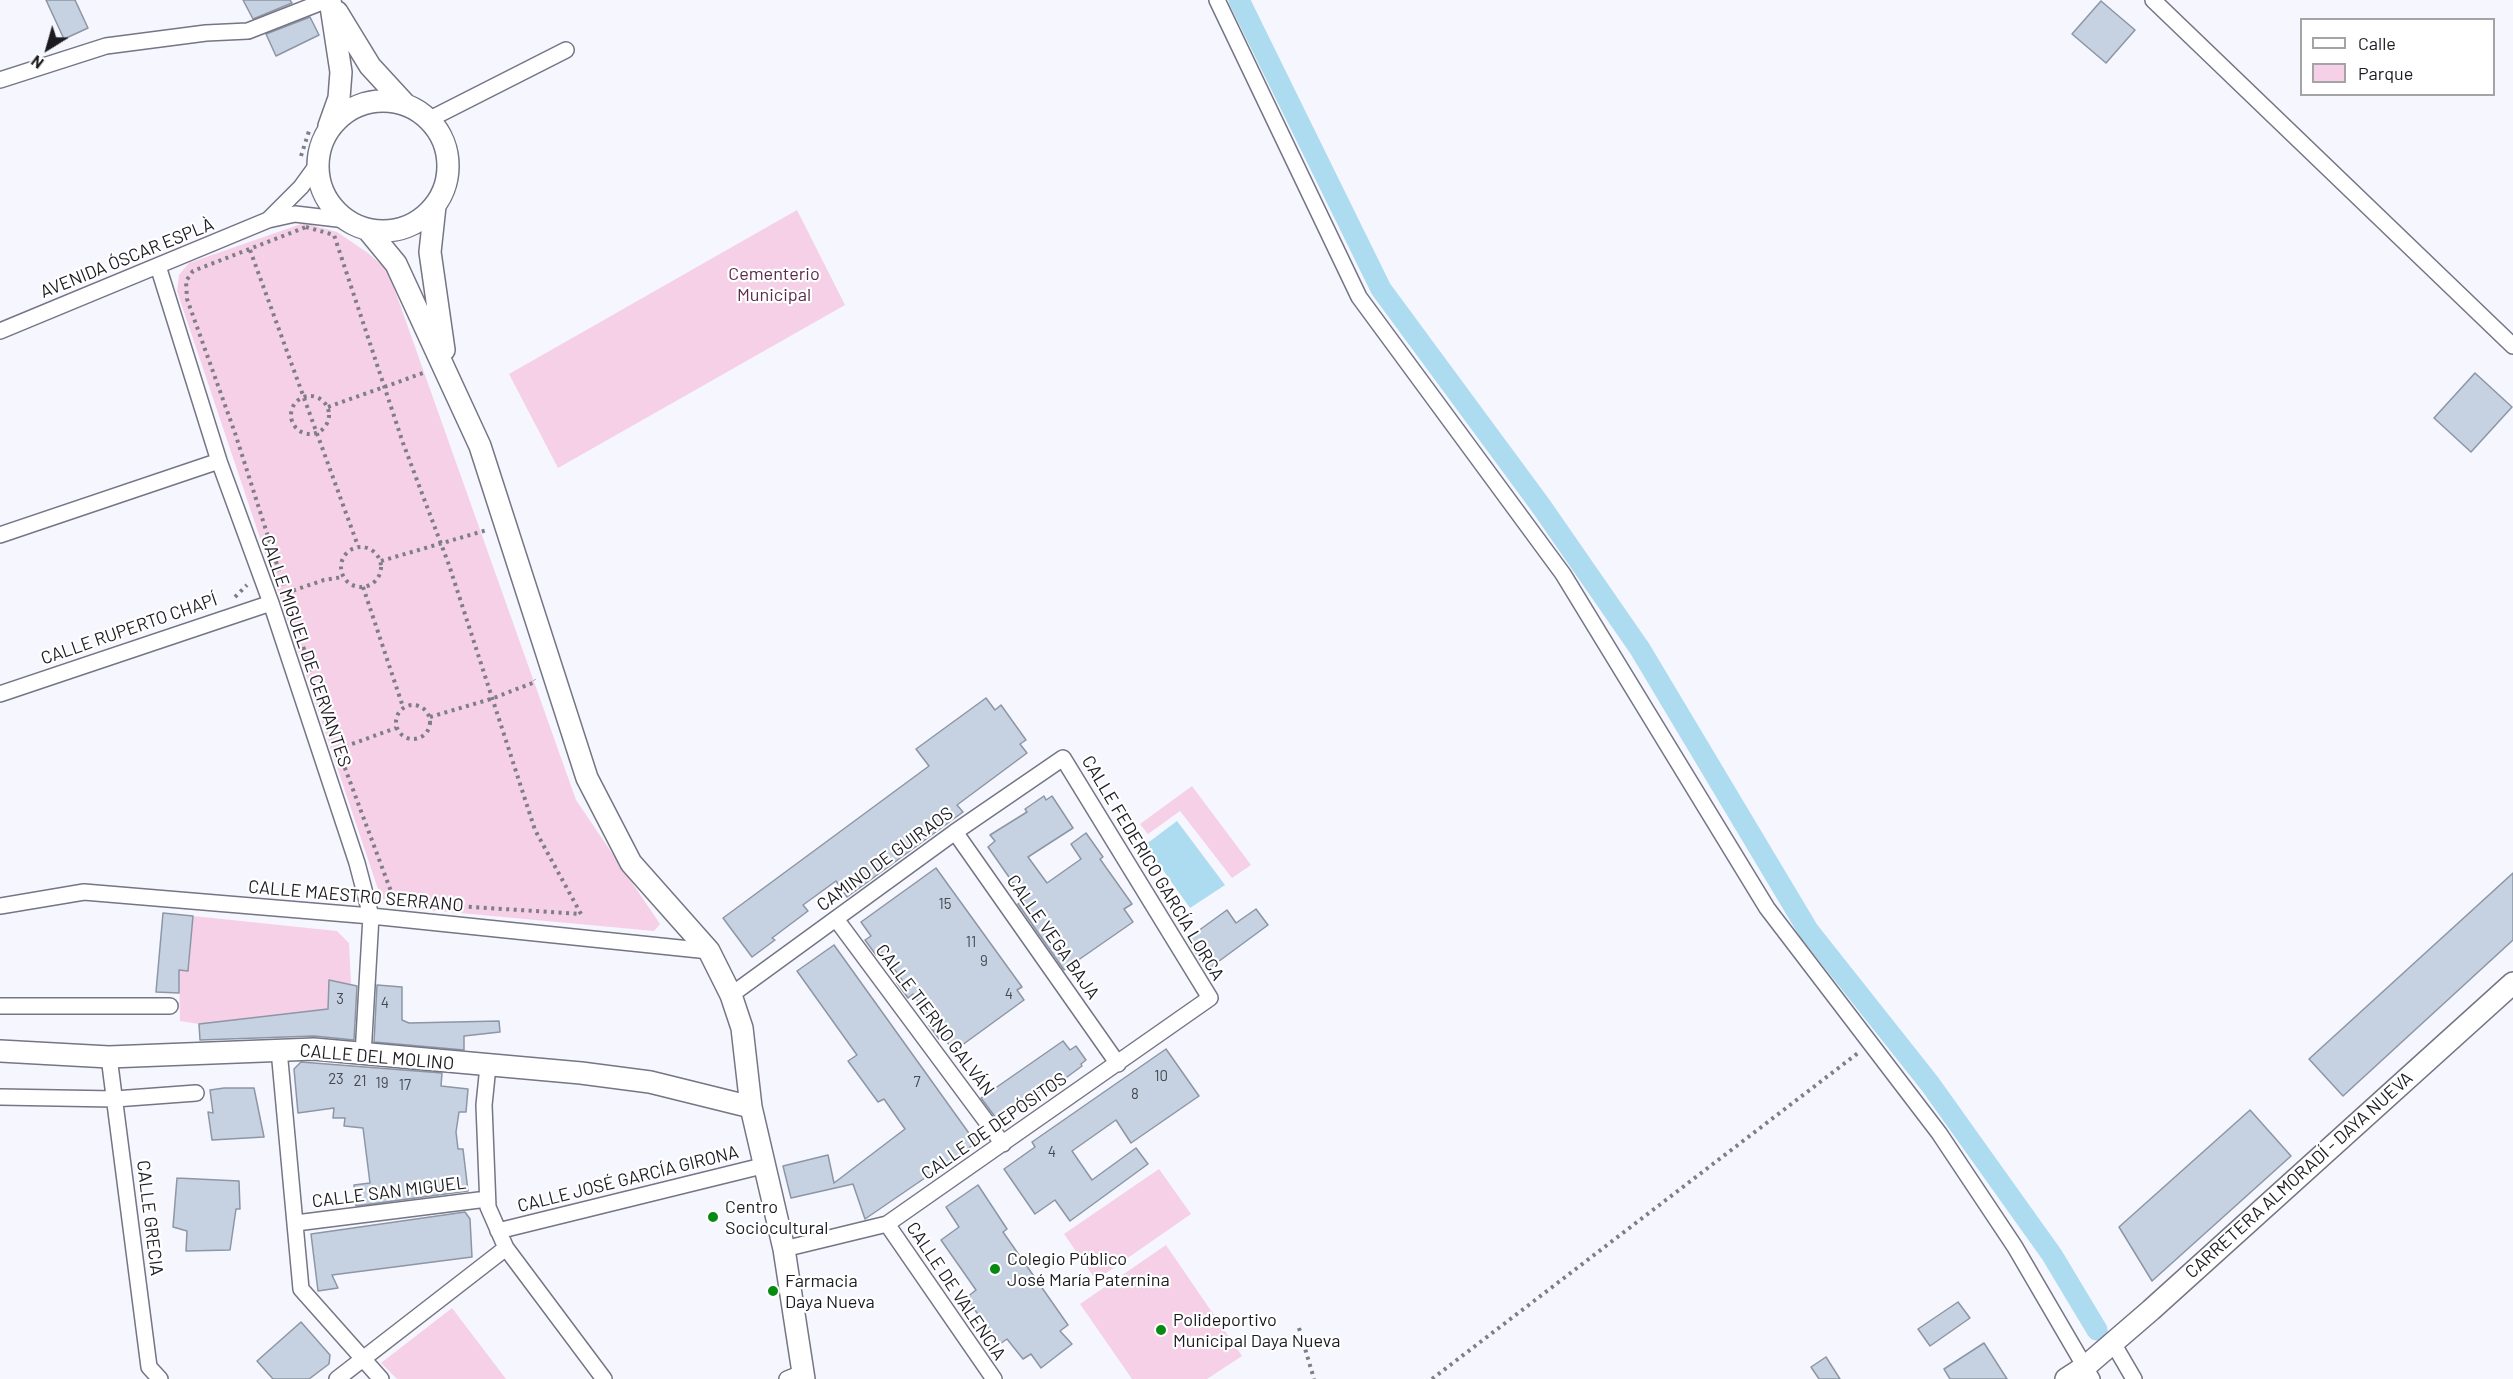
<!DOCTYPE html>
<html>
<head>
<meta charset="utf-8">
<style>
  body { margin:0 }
  #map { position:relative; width:2513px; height:1379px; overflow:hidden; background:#f6f6fe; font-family:Barlow,sans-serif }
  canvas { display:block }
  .legend { position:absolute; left:2300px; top:18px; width:195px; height:78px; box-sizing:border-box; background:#fff; border:2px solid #a4a4a6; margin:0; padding:8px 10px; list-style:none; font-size:18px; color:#1b1b21 }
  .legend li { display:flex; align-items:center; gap:12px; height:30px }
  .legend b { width:30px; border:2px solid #a4a4a6 }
  .north { position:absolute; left:18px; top:18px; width:60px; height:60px; -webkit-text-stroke:4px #fff; paint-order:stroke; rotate:217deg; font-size:16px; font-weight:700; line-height:24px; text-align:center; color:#1b1b21 }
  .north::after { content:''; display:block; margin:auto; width:21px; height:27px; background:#1b1b21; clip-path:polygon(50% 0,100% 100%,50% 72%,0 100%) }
</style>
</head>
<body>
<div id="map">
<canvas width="2513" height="1379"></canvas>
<ul class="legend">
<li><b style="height:8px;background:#fff"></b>Calle</li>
<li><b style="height:16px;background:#f5d0e7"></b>Parque</li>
</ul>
<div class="north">N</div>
</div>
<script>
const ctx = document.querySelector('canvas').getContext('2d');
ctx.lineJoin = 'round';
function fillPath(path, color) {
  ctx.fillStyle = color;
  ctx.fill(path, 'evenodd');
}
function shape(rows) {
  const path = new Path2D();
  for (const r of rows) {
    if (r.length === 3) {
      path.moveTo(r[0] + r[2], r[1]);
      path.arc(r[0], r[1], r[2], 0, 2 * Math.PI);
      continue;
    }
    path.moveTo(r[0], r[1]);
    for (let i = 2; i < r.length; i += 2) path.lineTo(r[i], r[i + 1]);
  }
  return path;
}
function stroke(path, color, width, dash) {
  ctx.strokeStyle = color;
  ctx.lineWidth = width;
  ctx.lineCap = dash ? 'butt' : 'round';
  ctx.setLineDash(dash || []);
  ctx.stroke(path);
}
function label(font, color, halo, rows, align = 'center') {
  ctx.font = font + ' Barlow,sans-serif';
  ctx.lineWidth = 4.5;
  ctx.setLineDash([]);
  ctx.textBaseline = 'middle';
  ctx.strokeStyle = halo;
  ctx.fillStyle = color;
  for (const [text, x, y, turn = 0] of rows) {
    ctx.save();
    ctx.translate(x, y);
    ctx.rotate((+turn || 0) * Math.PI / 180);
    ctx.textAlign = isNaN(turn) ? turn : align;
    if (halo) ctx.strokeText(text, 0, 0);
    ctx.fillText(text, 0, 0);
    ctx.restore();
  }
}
fillPath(shape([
  [797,210,845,305,558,468,509,374],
  [304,223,337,232,368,253,388,271,576,800,660,924,654,931,396,907,384,900,378,889,177,291,179,275,189,263],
  [1192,786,1251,865,1232,878,1180,811,1148,834,1140,824],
  [193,916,337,931,349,943,351,984,329,980,328,1009,199,1024,180,1021,179,970,189,970],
  [1159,1169,1191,1214,1096,1280,1064,1234],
  [1166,1245,1242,1356,1207,1379,1132,1379,1080,1304],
  [452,1308,506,1379,397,1379,381,1363]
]), '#f5d0e7');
fillPath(shape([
  [1177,821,1225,885,1190,908,1145,845]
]), '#addbef');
stroke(shape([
  [1239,0,1381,289,1541,506,1640,649,1808,930,1930,1084,2052,1255,2097,1330]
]), '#addbef', 21);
const building = shape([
  [46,0,75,0,88,28,64,39,46,0],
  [243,0,290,0,292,3,253,19,243,0],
  [2101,1,2135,30,2106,63,2072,34,2101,1],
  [310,17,319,35,276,56,266,34,310,17],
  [2475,373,2512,407,2471,452,2434,418,2475,373],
  [986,698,995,710,1001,705,1026,740,1020,744,1027,753,957,805,963,812,847,897,836,881,803,905,808,911,772,938,775,940,752,957,723,918,929,766,916,749,986,698],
  [1044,796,1046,800,1052,796,1073,828,1028,857,1047,883,1081,859,1071,844,1086,833,1103,857,1100,859,1132,904,1124,909,1133,922,1064,970,1018,904,1025,900,988,847,995,841,990,835,1027,812,1025,809,1044,796],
  [936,868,1022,987,1017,990,1024,1000,954,1051,943,1037,939,1039,929,1025,933,1022,913,994,908,998,897,983,902,980,882,952,876,955,865,940,871,936,861,922,936,868],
  [2513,873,2513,940,2343,1096,2309,1059,2513,873],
  [1256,909,1268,925,1207,970,1187,939,1227,910,1236,923,1256,909],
  [163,913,193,916,188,971,179,970,179,993,156,992,163,913],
  [834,945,976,1143,865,1219,853,1184,791,1198,783,1166,828,1155,834,1183,905,1129,884,1099,878,1102,848,1061,857,1055,797,971,834,945],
  [329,980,357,986,354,1040,314,1036,200,1040,199,1024,328,1009,329,980],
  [377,985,402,987,402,1020,409,1023,499,1021,500,1032,464,1036,464,1050,374,1042,377,985],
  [1063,1041,1070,1050,1076,1046,1086,1060,1081,1064,1082,1066,1044,1094,1041,1090,999,1122,981,1098,1063,1041],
  [1166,1049,1199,1096,1131,1143,1116,1120,1072,1151,1092,1180,1136,1148,1148,1164,1070,1221,1055,1200,1035,1214,1004,1169,1035,1147,1032,1142,1166,1049],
  [301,1062,442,1073,441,1086,468,1089,466,1112,459,1112,456,1132,458,1149,463,1149,468,1191,356,1206,354,1185,370,1183,363,1128,344,1126,345,1118,333,1118,334,1108,298,1113,294,1069,301,1062],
  [224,1088,254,1088,264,1137,212,1140,208,1112,213,1113,210,1090,224,1088],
  [2250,1110,2291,1156,2152,1281,2119,1227,2250,1110],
  [177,1178,239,1181,240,1209,236,1209,230,1250,186,1251,187,1231,173,1227,177,1178],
  [978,1185,1007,1229,1003,1232,1068,1325,1060,1331,1072,1344,1041,1368,1031,1354,1023,1359,1007,1339,1000,1344,966,1298,976,1290,941,1240,959,1227,946,1207,978,1185],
  [465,1212,470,1219,472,1257,332,1275,338,1288,318,1291,311,1234,465,1212],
  [1958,1302,1970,1318,1930,1346,1918,1329,1958,1302],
  [301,1322,330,1355,329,1364,309,1379,273,1379,257,1361,301,1322],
  [1984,1343,2007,1379,1950,1379,1944,1369,1984,1343],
  [1826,1357,1840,1379,1819,1379,1811,1367,1826,1357]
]);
fillPath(building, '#c6d2e1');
stroke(building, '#8c96a5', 1.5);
const street = shape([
  [1217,0,1359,297,1563,574,1767,908,1939,1133,2015,1247,2092,1379],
  [2153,0,2513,346],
  [0,80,106,46,206,33,248,31,327,0],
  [430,119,566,50],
  [268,220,301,187,317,165],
  [158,266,219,461,271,603,357,863,371,916,363,1055],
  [0,331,268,220,295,214,346,220],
  [0,535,219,461],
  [0,694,271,603],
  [955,832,1118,1064],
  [0,906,84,892,371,916,709,951],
  [836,919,1003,1144],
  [731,995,955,832,1063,758,1210,998,887,1224,784,1249],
  [0,1006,170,1006],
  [279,1050,301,1289,381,1379],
  [109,1057,149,1367,160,1379],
  [488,1066,484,1105,488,1207,506,1248,604,1379],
  [0,1097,115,1099,196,1093],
  [296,1223,487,1199],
  [887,1224,994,1379],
  [498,1231,766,1165],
  [2113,1343,2134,1379],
  [337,1379,506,1248],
  [787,1379,802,1373]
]);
const secondary = shape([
  [337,12,370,66,404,103],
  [383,166,65],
  [329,126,339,98,341,72,330,0],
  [435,206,430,252,444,350],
  [368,230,396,264,480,446,587,778,631,863,709,951,731,995,742,1028,751,1107,784,1249,804,1379],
  [0,1051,109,1057,314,1049,581,1073,650,1082,751,1107],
  [2066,1379,2086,1366,2151,1310,2513,983]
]);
stroke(street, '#747585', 18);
stroke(secondary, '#747585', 24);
stroke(shape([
  [301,156,310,128],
  [306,227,334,235,403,443,449,565,535,830,581,914,395,902,324,712,235,433,187,299,186,281,193,271,306,227],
  [250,250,358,546],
  [310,415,19],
  [328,407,426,372],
  [361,567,20],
  [381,561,487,530],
  [363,587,403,707],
  [286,593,324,580,343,577],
  [235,597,247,585],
  [413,722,17],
  [430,717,491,699,535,682,534,680],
  [338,749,396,728],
  [1299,1328,1314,1379],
  [1432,1379,1858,1053]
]), '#7e7e85', 4, [3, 4.5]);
stroke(street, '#fff', 15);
stroke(secondary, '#fff', 21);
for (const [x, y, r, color] of [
  [713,1217,6,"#088911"],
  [995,1269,6,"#088911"],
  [773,1291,6,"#088911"],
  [1161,1330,6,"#088911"]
]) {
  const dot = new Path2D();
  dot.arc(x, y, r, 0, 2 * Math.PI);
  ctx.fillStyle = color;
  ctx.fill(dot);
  stroke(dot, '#fff', 2);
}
label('15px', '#464951', null, [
  ["15",945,904],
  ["11",971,942],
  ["9",984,961],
  ["4",1009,994],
  ["3",340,999],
  ["4",385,1003],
  ["10",1161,1076],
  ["23",336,1079],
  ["21",360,1081],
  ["7",917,1082],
  ["19",382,1083],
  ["17",405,1085],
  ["8",1135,1094],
  ["4",1052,1152]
]);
label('18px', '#1b1b21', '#fff', [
  ["AVENIDA ÓSCAR ESPLÀ",127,258,-22],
  ["CALLE RUPERTO CHAPÍ",129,629,-19],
  ["CALLE MIGUEL DE CERVANTES",306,651,71],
  ["CAMINO DE GUIRAOS",885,859,-36],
  ["CALLE FEDERICO GARCÍA LORCA",1153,868,59],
  ["CALLE MAESTRO SERRANO",356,896,5],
  ["CALLE VEGA BAJA",1053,937,55],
  ["CALLE TIERNO GALVÁN",935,1020,53],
  ["CALLE DEL MOLINO",377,1057,5],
  ["CALLE DE DEPÓSITOS",994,1126,-35],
  ["CARRETERA ALMORADÍ - DAYA NUEVA",2299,1175,-42],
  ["CALLE JOSÉ GARCÍA GIRONA",628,1179,-14],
  ["CALLE SAN MIGUEL",389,1192,-7],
  ["CALLE GRECIA",150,1218,83],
  ["CALLE DE VALENCIA",956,1291,56]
]);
label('18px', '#5b2a4c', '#fff', [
  ["Cementerio",774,274],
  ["Municipal",774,295]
]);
label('18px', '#1b1b21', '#fff', [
  ["Centro",725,1207],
  ["Sociocultural",725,1228],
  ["Colegio Público",1007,1259],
  ["José María Paternina",1007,1280],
  ["Farmacia",785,1281],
  ["Daya Nueva",785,1302],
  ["Polideportivo",1173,1320],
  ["Municipal Daya Nueva",1173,1341]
], 'left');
</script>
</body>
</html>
